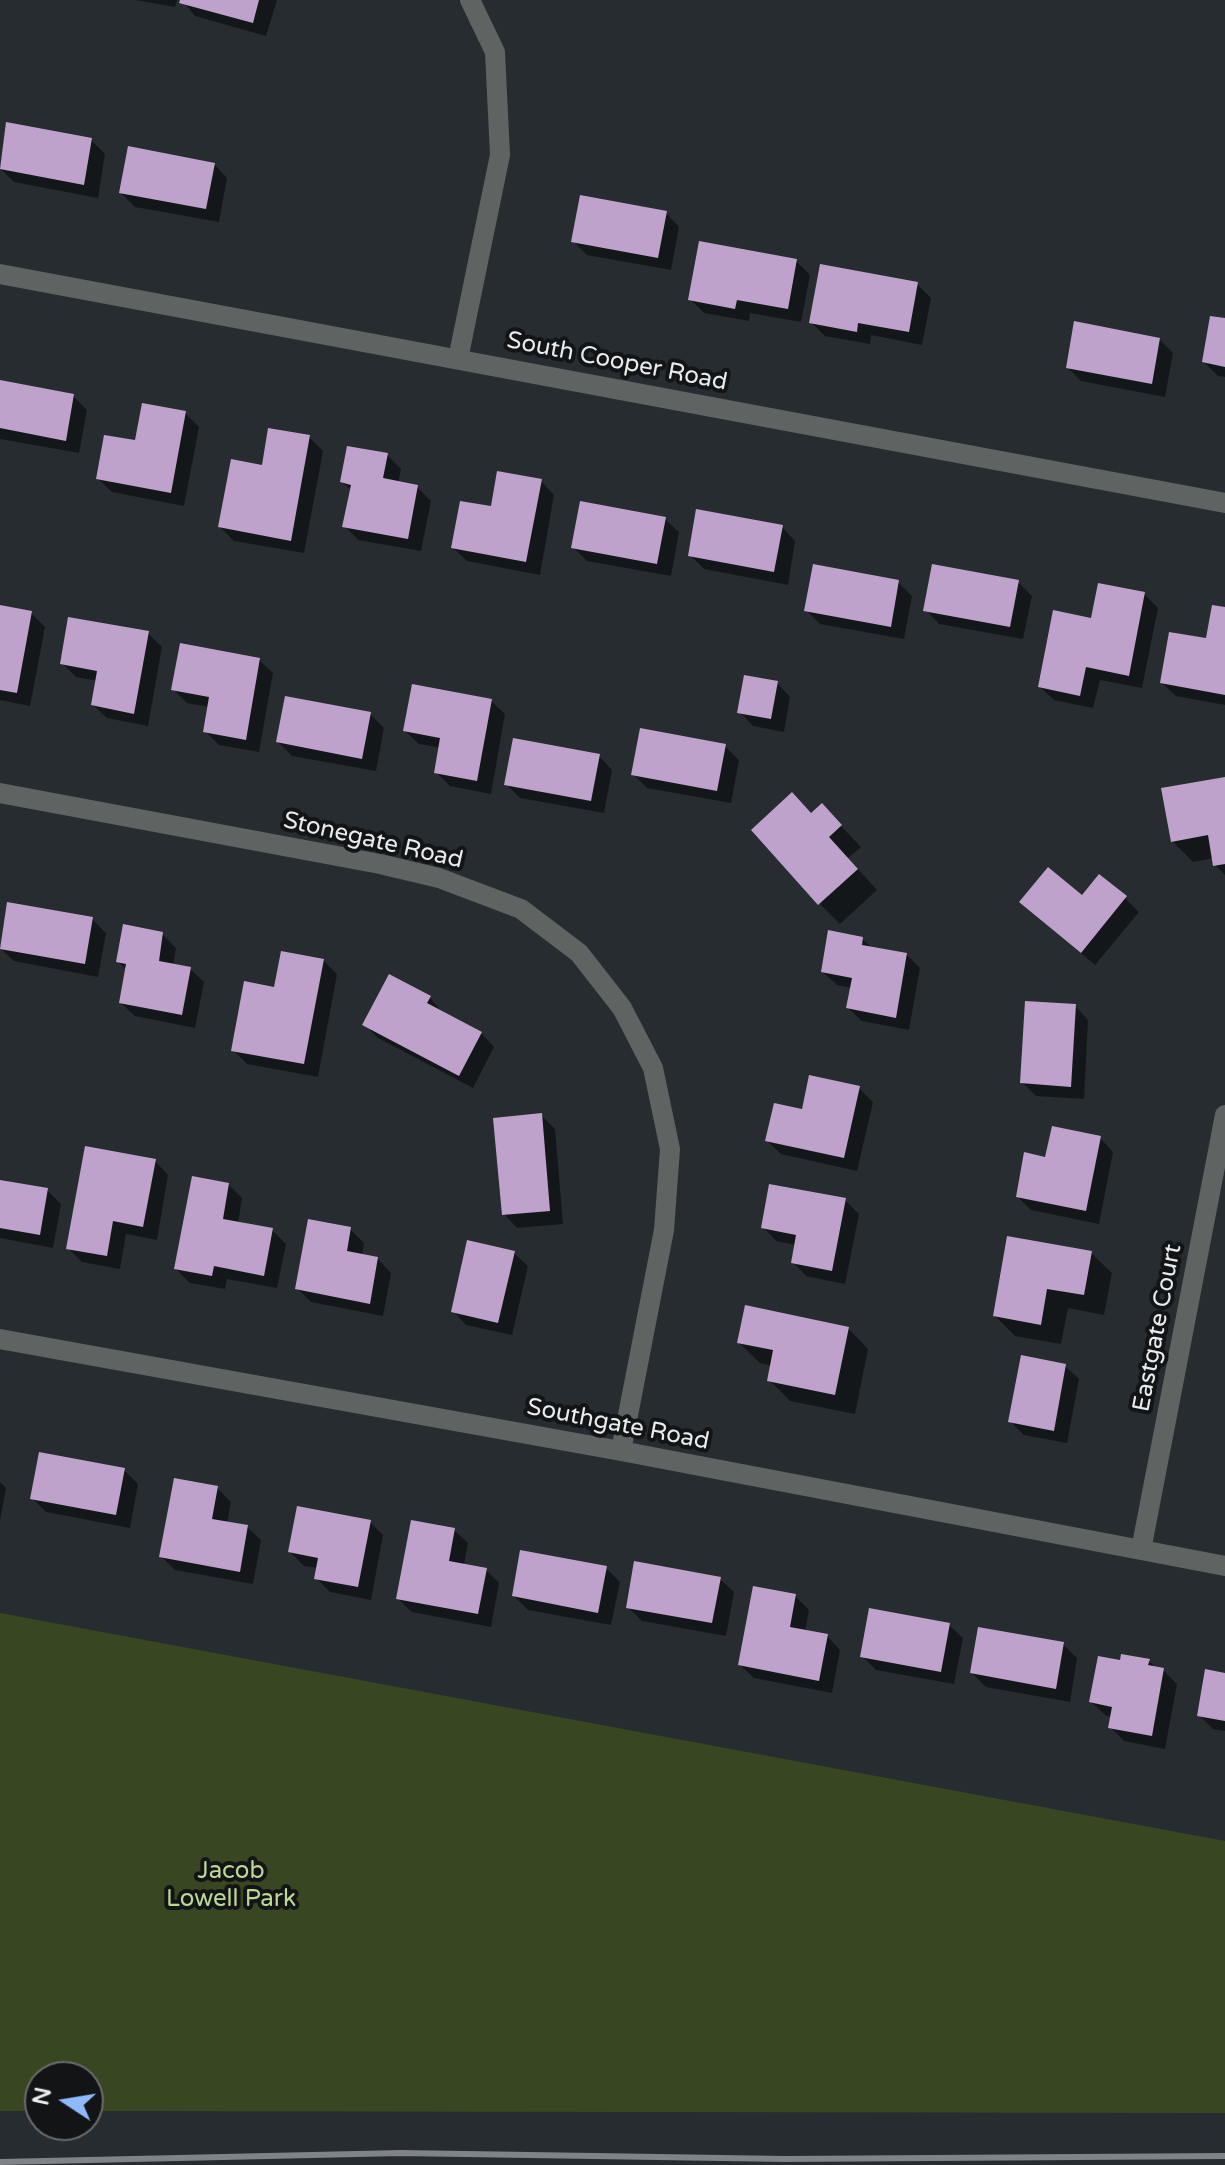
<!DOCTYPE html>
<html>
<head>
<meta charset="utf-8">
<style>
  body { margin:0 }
  #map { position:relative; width:1225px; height:2165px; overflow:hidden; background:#272c31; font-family:"Varela Round",sans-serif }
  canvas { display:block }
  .north { position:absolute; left:24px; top:2061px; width:80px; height:80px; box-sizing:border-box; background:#121416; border:2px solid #686a6d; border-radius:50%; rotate:282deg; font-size:22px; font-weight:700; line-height:32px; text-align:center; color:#e8ecef }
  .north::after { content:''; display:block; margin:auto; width:28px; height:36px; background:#90b8fd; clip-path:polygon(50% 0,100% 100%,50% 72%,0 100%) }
</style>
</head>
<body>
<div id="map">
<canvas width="1225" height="2165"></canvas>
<div class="north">N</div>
</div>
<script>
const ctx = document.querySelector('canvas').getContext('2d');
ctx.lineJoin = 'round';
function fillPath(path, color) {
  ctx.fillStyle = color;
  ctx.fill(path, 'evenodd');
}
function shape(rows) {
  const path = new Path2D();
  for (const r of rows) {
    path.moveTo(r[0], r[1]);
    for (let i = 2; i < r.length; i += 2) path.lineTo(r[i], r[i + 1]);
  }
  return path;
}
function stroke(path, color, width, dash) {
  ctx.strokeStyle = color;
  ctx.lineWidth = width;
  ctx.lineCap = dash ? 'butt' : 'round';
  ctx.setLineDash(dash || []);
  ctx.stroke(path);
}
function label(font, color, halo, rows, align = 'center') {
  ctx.font = font + ' "Varela Round",sans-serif';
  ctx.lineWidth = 8;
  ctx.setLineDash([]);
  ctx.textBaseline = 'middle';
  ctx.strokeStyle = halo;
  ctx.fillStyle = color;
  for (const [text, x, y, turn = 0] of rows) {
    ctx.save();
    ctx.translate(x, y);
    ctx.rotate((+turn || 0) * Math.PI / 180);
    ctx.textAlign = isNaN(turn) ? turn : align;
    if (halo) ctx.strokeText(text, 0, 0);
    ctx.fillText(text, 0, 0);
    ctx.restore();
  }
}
fillPath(shape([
  [0,1613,1225,1841,1225,2113,88,2111,88,2077,40,2077,40,2111,0,2111]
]), '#384722');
fillPath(shape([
  [136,0,177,0,175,7],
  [182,0,277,0,266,36,195,16],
  [8,124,91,140,105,154,98,198,14,182,0,168],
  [214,164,227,178,219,222,135,207,121,193],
  [666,213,679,227,671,270,587,255,573,241],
  [796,261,810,275,801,322,750,313,749,321,704,313,690,299],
  [917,284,931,298,922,345,871,335,870,344,825,336,811,322],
  [1225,320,1225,377,1218,376,1204,362],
  [1159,339,1173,353,1165,397,1081,381,1068,368],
  [0,382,73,396,87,410,79,453,0,439],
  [185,413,199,427,184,506,112,492,98,479,136,443],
  [309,437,323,451,304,553,234,541,220,527,263,467],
  [387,455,401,469,398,483,417,487,431,501,421,551,358,540,345,526,352,491,342,482],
  [541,481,554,495,540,575,467,561,453,548,492,509],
  [665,519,679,532,671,576,587,561,573,547],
  [782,527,795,541,788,585,704,569,690,555],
  [898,582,912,596,904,639,820,624,806,610],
  [1018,582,1032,596,1023,639,939,624,926,610],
  [1144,594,1158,608,1142,688,1100,680,1093,708,1054,700,1040,687,1092,620],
  [0,607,31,613,45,627,30,706,0,700],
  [1225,609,1225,705,1176,696,1162,683,1207,640],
  [148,633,162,647,148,726,107,718,93,705,98,681,76,677,62,663],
  [259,660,273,673,259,752,219,745,205,731,209,707,187,703,173,689],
  [777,683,790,697,784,732,753,726,740,712],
  [491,701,505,714,491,794,450,786,436,772,441,748,419,744,405,731],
  [370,714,384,728,376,771,292,756,278,742],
  [725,746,739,760,731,803,647,788,633,774],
  [599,756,612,770,604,813,520,798,506,784],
  [1225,779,1225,875,1215,865,1214,858,1193,862,1172,841],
  [822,806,861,847,848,858,877,890,840,924,819,903,812,815],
  [1082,898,1125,898,1139,912,1095,965,1036,916],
  [92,919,106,933,98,977,14,961,0,948],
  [162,934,176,948,173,965,190,969,204,982,195,1028,135,1016,121,1003,127,970,118,962],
  [862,939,872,948,906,954,920,968,909,1030,862,1021,848,1008,852,988,837,985,823,972],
  [323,960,337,974,318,1077,247,1064,233,1050,276,989],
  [430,998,443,1013,481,1033,494,1047,473,1088,378,1038,364,1024],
  [1075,1006,1088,1020,1084,1099,1036,1096,1022,1082],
  [859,1088,873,1102,857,1171,781,1154,767,1141,803,1111],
  [541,1115,555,1129,563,1224,517,1228,504,1214],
  [1100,1138,1113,1152,1099,1224,1031,1210,1018,1197],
  [155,1161,168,1175,157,1240,126,1234,120,1269,82,1262,68,1248],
  [0,1182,47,1190,61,1204,53,1248,0,1238],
  [229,1185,242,1198,238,1224,272,1230,286,1244,277,1288,227,1279,225,1289,190,1283,176,1269],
  [845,1200,859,1214,845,1284,806,1276,793,1262,796,1245,776,1241,763,1227],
  [350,1229,364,1243,362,1256,378,1259,391,1273,383,1316,311,1302,297,1288],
  [514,1253,528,1266,512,1335,466,1325,453,1311],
  [1091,1253,1112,1273,1104,1315,1068,1308,1061,1344,1015,1336,995,1316],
  [848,1328,868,1349,855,1414,790,1401,769,1380,772,1366,760,1363,739,1343],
  [1065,1366,1079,1379,1067,1443,1024,1435,1010,1421],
  [124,1470,138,1484,130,1528,46,1512,32,1498],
  [0,1482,6,1488,0,1520],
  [217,1488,231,1502,227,1523,247,1527,261,1540,253,1584,175,1570,161,1556],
  [370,1522,383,1535,371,1600,330,1592,316,1578,318,1568,304,1566,290,1552],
  [454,1530,468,1543,464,1565,486,1570,499,1583,491,1627,412,1612,398,1599],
  [606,1568,620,1582,611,1625,528,1610,514,1596],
  [720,1579,734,1592,726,1636,642,1621,628,1607],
  [795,1596,809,1610,805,1632,827,1636,840,1650,832,1693,754,1678,740,1665],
  [949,1625,963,1638,954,1684,876,1670,862,1656],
  [1063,1644,1077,1658,1070,1702,986,1687,972,1673],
  [1149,1661,1157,1669,1163,1670,1177,1684,1165,1749,1124,1741,1110,1727,1112,1717,1105,1715,1091,1702,1121,1662],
  [1225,1675,1225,1731,1213,1729,1199,1715]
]), '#0007');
fillPath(shape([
  [180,0,259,0,253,23,179,3],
  [6,122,92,138,84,185,0,169],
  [128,146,215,163,206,209,119,193],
  [580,195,667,211,658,258,571,242],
  [699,241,797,259,788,309,737,300,735,309,688,300],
  [820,264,918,282,909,332,858,323,857,332,809,323],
  [1210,316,1225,318,1225,367,1202,362],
  [1074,321,1160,338,1152,384,1066,368],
  [0,380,74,394,66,441,0,428],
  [142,403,186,411,171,493,96,479,104,435,135,440],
  [268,428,310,435,291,541,218,527,231,459,262,465],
  [347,446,388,453,383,478,418,485,408,539,342,527,351,485,340,482],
  [497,471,542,479,526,562,451,548,460,501,491,506],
  [580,501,666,517,657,564,571,548],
  [696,509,783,525,774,572,688,556],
  [813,564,899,580,891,627,804,611],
  [932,564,1019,580,1010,627,923,611],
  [1098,583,1145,592,1129,676,1086,667,1080,696,1038,687,1053,610,1091,618],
  [0,605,32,611,17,693,0,690],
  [1212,605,1225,607,1225,695,1160,683,1169,632,1206,638],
  [68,617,149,631,134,714,91,705,97,671,60,664],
  [180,643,260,658,246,740,203,732,209,697,171,690],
  [744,675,778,681,771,719,737,713],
  [412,684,492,699,477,781,434,773,440,738,403,731],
  [285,696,371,712,362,759,276,742],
  [640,728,726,744,717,791,631,775],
  [513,738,600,754,591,801,504,785],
  [1225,777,1225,864,1213,866,1208,835,1171,842,1161,788],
  [792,792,811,813,822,803,842,825,829,837,858,869,818,905,751,830],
  [1048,867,1082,895,1099,874,1127,896,1081,953,1019,902],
  [7,902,93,917,85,964,0,949],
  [123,924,163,932,159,961,191,967,182,1015,119,1003,126,964,116,962],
  [828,930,863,937,862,945,907,953,896,1018,846,1008,852,978,821,972],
  [281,951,324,959,304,1064,231,1051,244,981,274,987],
  [389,974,431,996,427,1003,482,1032,459,1076,362,1025],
  [1025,1001,1076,1004,1071,1087,1020,1083],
  [809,1075,860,1086,844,1158,765,1141,774,1103,802,1109],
  [542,1113,550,1211,502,1215,493,1118],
  [1052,1126,1101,1136,1086,1211,1016,1197,1024,1152,1045,1157],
  [85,1146,156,1159,143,1227,113,1221,107,1256,66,1249],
  [192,1176,229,1183,223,1219,273,1228,264,1276,214,1266,212,1276,174,1269],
  [0,1180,48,1188,40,1235,0,1228],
  [769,1184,846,1198,832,1271,791,1263,796,1235,761,1228],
  [308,1219,351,1227,347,1251,378,1257,370,1304,295,1289],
  [1007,1236,1092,1251,1084,1295,1047,1289,1041,1325,993,1316],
  [467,1240,515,1251,498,1323,451,1312],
  [745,1305,849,1327,835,1395,767,1381,773,1350,737,1343],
  [1021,1355,1066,1364,1054,1431,1008,1422],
  [39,1452,125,1468,116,1515,30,1499],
  [174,1478,218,1486,212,1519,248,1525,240,1572,159,1557],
  [297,1506,371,1520,358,1587,314,1579,318,1558,288,1552],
  [411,1520,455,1528,449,1561,487,1568,478,1614,396,1599],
  [520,1550,607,1566,598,1613,512,1596],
  [634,1561,721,1577,712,1623,626,1608],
  [753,1586,796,1594,790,1627,828,1634,819,1681,738,1665],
  [869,1608,950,1623,941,1672,860,1657],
  [978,1627,1064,1642,1056,1689,970,1673],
  [1121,1654,1150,1659,1148,1665,1164,1668,1152,1736,1108,1728,1112,1707,1089,1702,1098,1656,1120,1660],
  [1205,1669,1225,1673,1225,1721,1197,1716]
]), '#bfa2cb');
stroke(shape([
  [0,274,1225,503],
  [458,359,500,155,495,52,470,0],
  [0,793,380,864,439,878,521,909,579,953,622,1008,653,1068,670,1149,664,1230,621,1451],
  [0,1339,621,1451,1225,1566],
  [1141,1550,1225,1115]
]), '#5f6362', 20);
stroke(shape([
  [0,2162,401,2153,786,2159,1225,2156]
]), '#808489', 6);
label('24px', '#e8ecef', '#121416', [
  ["South Cooper Road",617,362,11],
  ["Stonegate Road",373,841,13],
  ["Eastgate Court",1158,1328,-79],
  ["Southgate Road",618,1425,11]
]);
label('24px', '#bbd995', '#121416', [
  ["Jacob",231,1872],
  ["Lowell Park",231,1900]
]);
</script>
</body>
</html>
